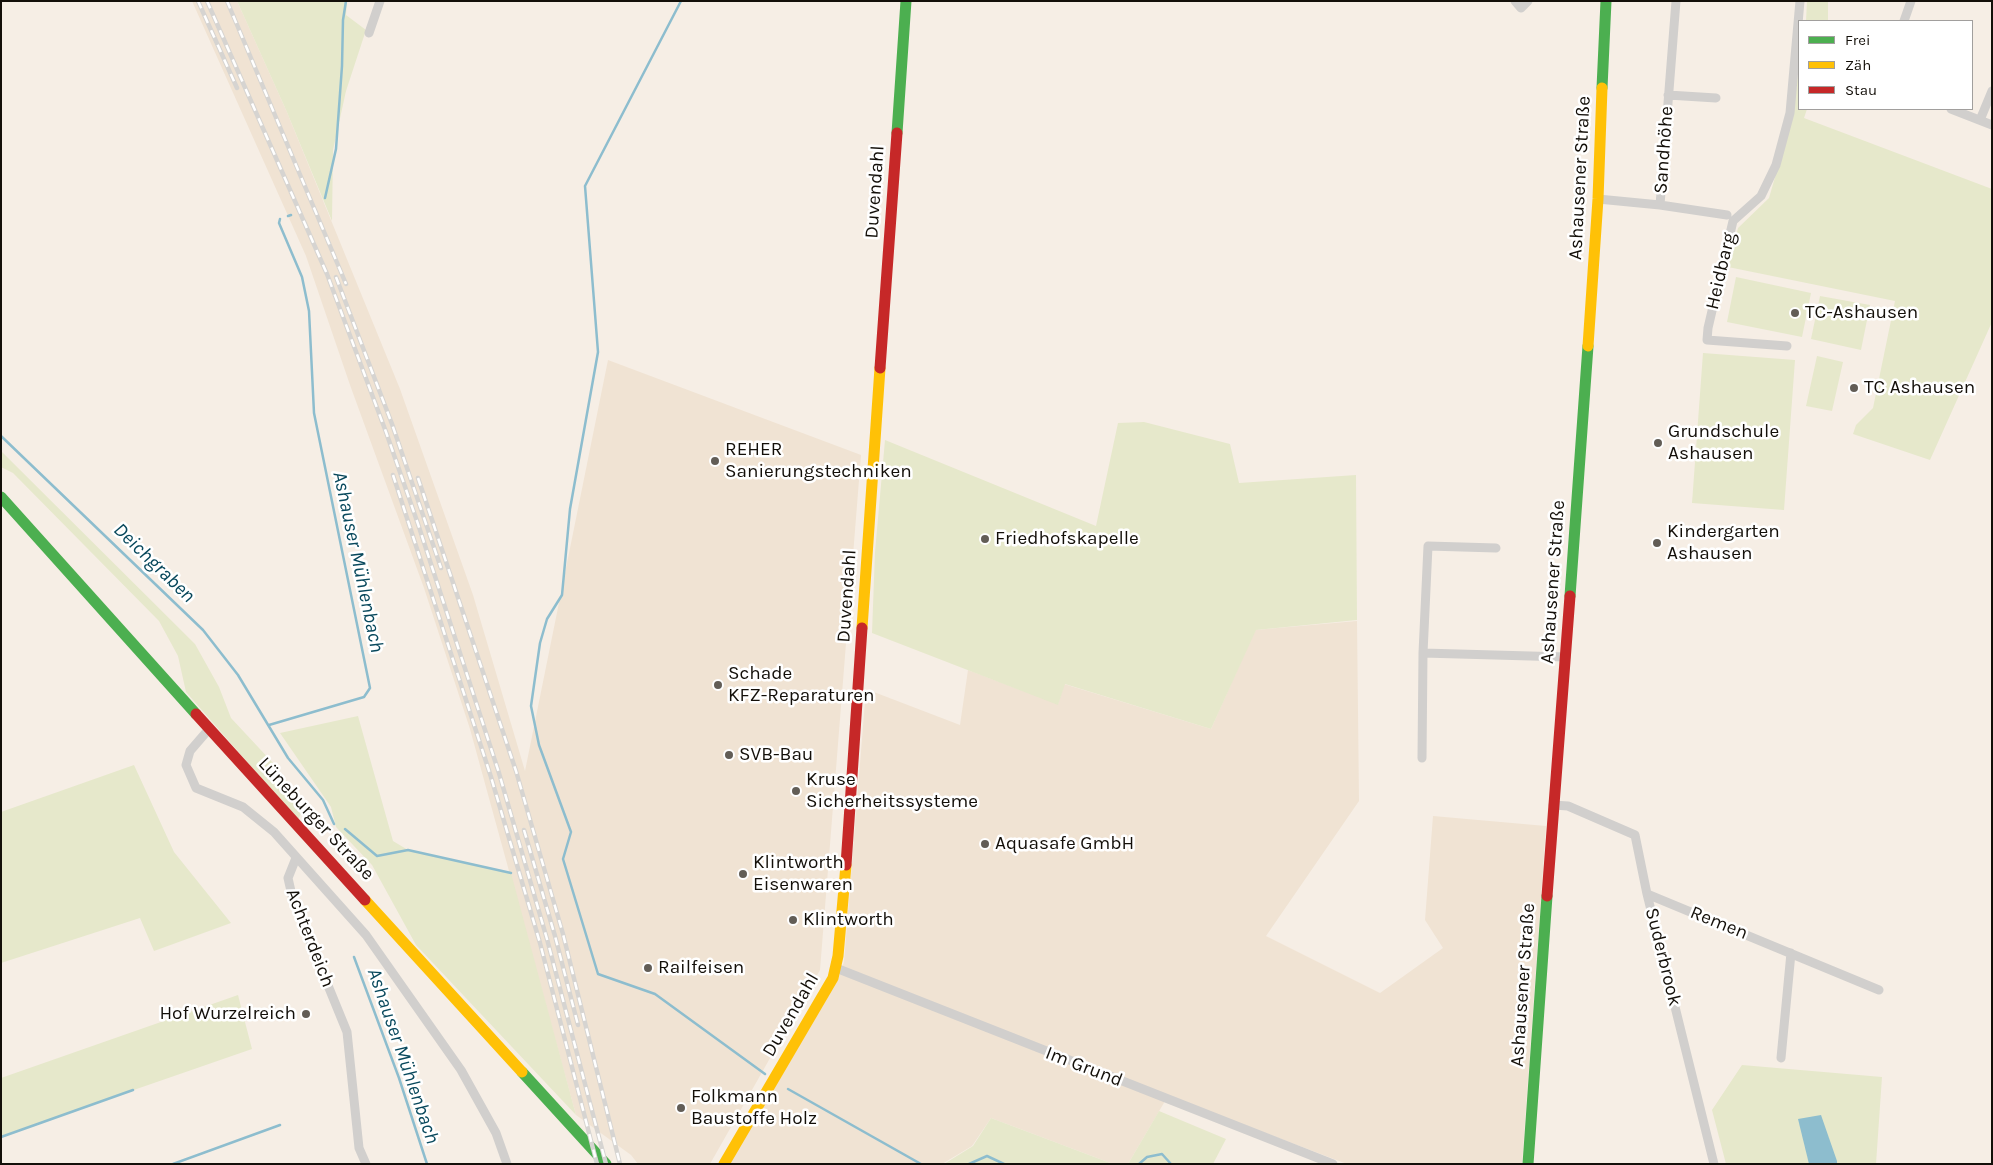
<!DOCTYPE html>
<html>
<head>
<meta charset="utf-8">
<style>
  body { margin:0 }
  #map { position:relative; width:1993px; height:1165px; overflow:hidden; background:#f6eee5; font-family:Karla,sans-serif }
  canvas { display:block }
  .frame { position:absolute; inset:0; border:2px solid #130f09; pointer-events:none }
  .legend { position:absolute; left:1798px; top:20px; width:175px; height:90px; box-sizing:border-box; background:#fff; border:1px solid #a19f9d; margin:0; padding:6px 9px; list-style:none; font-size:15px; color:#130f09 }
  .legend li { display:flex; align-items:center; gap:10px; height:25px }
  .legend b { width:25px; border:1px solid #a19f9d }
</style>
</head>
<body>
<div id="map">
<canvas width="1993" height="1165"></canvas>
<div class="frame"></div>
<ul class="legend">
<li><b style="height:6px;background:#4caf50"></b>Frei</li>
<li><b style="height:6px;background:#ffc107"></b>Zäh</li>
<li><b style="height:6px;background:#c62828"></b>Stau</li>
</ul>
</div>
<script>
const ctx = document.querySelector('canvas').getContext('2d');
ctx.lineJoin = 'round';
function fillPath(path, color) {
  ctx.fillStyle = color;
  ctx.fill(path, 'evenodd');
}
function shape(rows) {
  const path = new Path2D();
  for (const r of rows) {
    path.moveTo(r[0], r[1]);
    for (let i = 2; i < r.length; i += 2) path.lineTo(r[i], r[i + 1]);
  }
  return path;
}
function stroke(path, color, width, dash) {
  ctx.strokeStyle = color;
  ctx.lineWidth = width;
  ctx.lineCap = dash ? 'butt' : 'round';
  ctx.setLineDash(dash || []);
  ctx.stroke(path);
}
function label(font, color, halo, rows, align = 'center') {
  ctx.font = font + ' Karla,sans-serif';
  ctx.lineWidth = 5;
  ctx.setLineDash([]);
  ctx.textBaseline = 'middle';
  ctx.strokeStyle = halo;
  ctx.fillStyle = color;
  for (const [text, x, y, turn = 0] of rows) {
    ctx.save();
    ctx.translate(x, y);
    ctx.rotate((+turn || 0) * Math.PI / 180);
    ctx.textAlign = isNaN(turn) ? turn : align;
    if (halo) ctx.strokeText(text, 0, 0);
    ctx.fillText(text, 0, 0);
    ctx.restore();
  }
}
fillPath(shape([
  [192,1,237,1,286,110,400,389,473,595,525,771,608,360,861,455,820,970,710,1164,638,1164,631,1155,576,1115,470,729,424,588,350,385,306,256],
  [1357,621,1359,801,1266,936,1380,993,1443,948,1425,920,1433,816,1546,826,1522,1164,1347,1164,1168,1096,1128,1164,1113,1164,991,1118,972,1146,942,1164,729,1164,837,982,844,962,866,689,960,725,968,670,1058,704,1064,684,1211,729,1255,630]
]), '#f0e3d3');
fillPath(shape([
  [237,1,347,1,346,15,366,30,346,91,333,150,332,221,286,110],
  [1807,1,1828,1,1828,21,1806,21],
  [1799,64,1799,109,1807,109,1804,118,1992,189,1992,322,1930,460,1853,434,1856,425,1873,408,1895,301,1728,267,1738,228,1769,198,1793,115],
  [1736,277,1811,293,1802,337,1727,322],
  [1820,296,1870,305,1861,350,1811,339],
  [1703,353,1795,360,1784,510,1692,503],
  [1817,356,1843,362,1832,411,1806,406],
  [1144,422,1230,444,1239,483,1356,475,1357,620,1256,630,1211,729,1065,684,1058,705,872,633,875,552,885,440,1096,526,1118,423],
  [1,451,195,644,219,687,231,718,273,763,305,805,298,820,186,692,178,656,159,621,13,473,1,467],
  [358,716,393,841,408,850,511,873,576,1115,416,945,372,865,336,827,331,807,280,733],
  [134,765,174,852,231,923,154,951,140,918,1,963,1,812],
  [238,995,252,1049,1,1136,1,1078],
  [1742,1065,1882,1077,1876,1164,1726,1164,1712,1110],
  [1159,1111,1226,1139,1213,1164,1128,1164],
  [991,1118,1113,1164,944,1164,973,1146]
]), '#e6e8cb');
fillPath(shape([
  [1821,1115,1837,1161,1837,1164,1809,1164,1798,1119]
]), '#8dbdce');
stroke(shape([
  [681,1,585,186,598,352,570,509,562,595,547,619,540,643,531,706,539,745,571,832,563,859,598,974,655,994,765,1074],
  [325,198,336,149,342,66,343,20,346,1],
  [288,216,291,215],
  [1,436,203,630,238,675,288,758,323,800,334,824],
  [269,725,364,697,370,688,314,413,309,311,302,277,279,223,280,219],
  [345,829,377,856,408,850,511,873],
  [354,957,399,1078,427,1164],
  [788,1089,921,1164],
  [1,1137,133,1090],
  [173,1164,280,1125],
  [969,1164,987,1156,1004,1164],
  [1139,1164,1147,1157,1162,1154,1171,1164]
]), '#8dbdce', 2.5);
stroke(shape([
  [1515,1,1521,8,1528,1],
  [1904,21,1911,1],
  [369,33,380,1],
  [1668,95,1716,98],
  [1951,109,1992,125],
  [1980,120,1992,91],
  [1598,199,1660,205,1727,215],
  [1660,205,1676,1],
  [1787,346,1707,340,1708,328,1733,221,1761,196,1776,165,1790,113,1800,1],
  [1423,653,1428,546,1496,548],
  [209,729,190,751,186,765,196,788,243,807,274,832,366,935,461,1070,496,1133,507,1164],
  [1422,758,1423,653,1566,657],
  [1553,805,1568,806,1635,835,1647,894,1714,1164],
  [296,858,288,878,293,900,347,1032,359,1148,366,1164],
  [1647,894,1879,990],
  [836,968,1333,1164],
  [1781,1058,1791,953]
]), '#d1cfcd', 9);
stroke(shape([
  [1602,88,1606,1],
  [897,133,906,1],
  [1,497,196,714],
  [1570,596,1588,346],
  [522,1072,606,1164],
  [1528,1164,1547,896]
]), '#4caf50', 11);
stroke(shape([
  [1588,346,1598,199,1602,88],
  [862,628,880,368],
  [365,900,522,1072],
  [724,1164,833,978,838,956,846,865]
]), '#ffc107', 11);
stroke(shape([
  [880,368,897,133],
  [196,714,365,900],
  [846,865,862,628],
  [1547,896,1570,596]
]), '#c62828', 11);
const rail = shape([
  [198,1,237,88],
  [207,1,327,274,386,432,418,524,499,773,547,939,606,1164],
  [227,1,346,284],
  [336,277,392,424,441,568],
  [393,475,491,777,540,943,597,1164],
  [418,478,516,771,563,934,620,1164],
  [524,830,555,936,578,1025]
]);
stroke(rail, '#d6d4d1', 4.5);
stroke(rail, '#fff', 2.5, [8]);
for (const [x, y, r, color] of [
  [1795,313,5,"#625d56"],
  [1854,388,5,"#625d56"],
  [1658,443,5,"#625d56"],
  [715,461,5,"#625d56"],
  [985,539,5,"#625d56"],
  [1657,543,5,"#625d56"],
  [718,685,5,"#625d56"],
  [729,755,5,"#625d56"],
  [796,791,5,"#625d56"],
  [985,844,5,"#625d56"],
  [743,874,5,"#625d56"],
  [793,920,5,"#625d56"],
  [648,968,5,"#625d56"],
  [306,1014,5,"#625d56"],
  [681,1108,5,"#625d56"]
]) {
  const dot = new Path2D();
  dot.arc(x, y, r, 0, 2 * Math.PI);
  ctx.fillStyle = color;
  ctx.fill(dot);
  stroke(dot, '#fff', 2);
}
label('19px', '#130f09', '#fff', [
  ["Sandhöhe",1664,150,-86],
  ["Ashausener Straße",1580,178,-87],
  ["Duvendahl",875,192,-86],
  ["Heidbarg",1721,271,-77],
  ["Ashausener Straße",1553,582,-86],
  ["Duvendahl",847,596,-86],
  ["Lüneburger Straße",316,819,47],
  ["Remen",1719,923,22],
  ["Achterdeich",310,938,69],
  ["Suderbrook",1663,957,76],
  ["Ashausener Straße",1523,985,-86],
  ["Duvendahl",791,1015,-60],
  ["Im Grund",1084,1067,21]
]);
label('19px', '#130f09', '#fff', [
  ["TC-Ashausen",1805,313],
  ["TC Ashausen",1864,388],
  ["Grundschule",1668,432],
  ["Ashausen",1668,454],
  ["REHER",725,450],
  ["Sanierungstechniken",725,472],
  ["Kindergarten",1667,532],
  ["Ashausen",1667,554],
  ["Friedhofskapelle",995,539],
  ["Schade",728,674],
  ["KFZ-Reparaturen",728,696],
  ["SVB-Bau",739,755],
  ["Kruse",806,780],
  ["Sicherheitssysteme",806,802],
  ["Aquasafe GmbH",995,844],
  ["Klintworth",753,863],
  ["Eisenwaren",753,885],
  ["Klintworth",803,920],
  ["Railfeisen",658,968],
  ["Hof Wurzelreich",296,1014,"right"],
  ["Folkmann",691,1097],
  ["Baustoffe Holz",691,1119]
], 'left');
label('italic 20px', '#08485c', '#fff', [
  ["Ashauser Mühlenbach",358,562,78],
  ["Deichgraben",154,563,44],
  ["Ashauser Mühlenbach",403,1056,71]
]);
</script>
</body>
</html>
